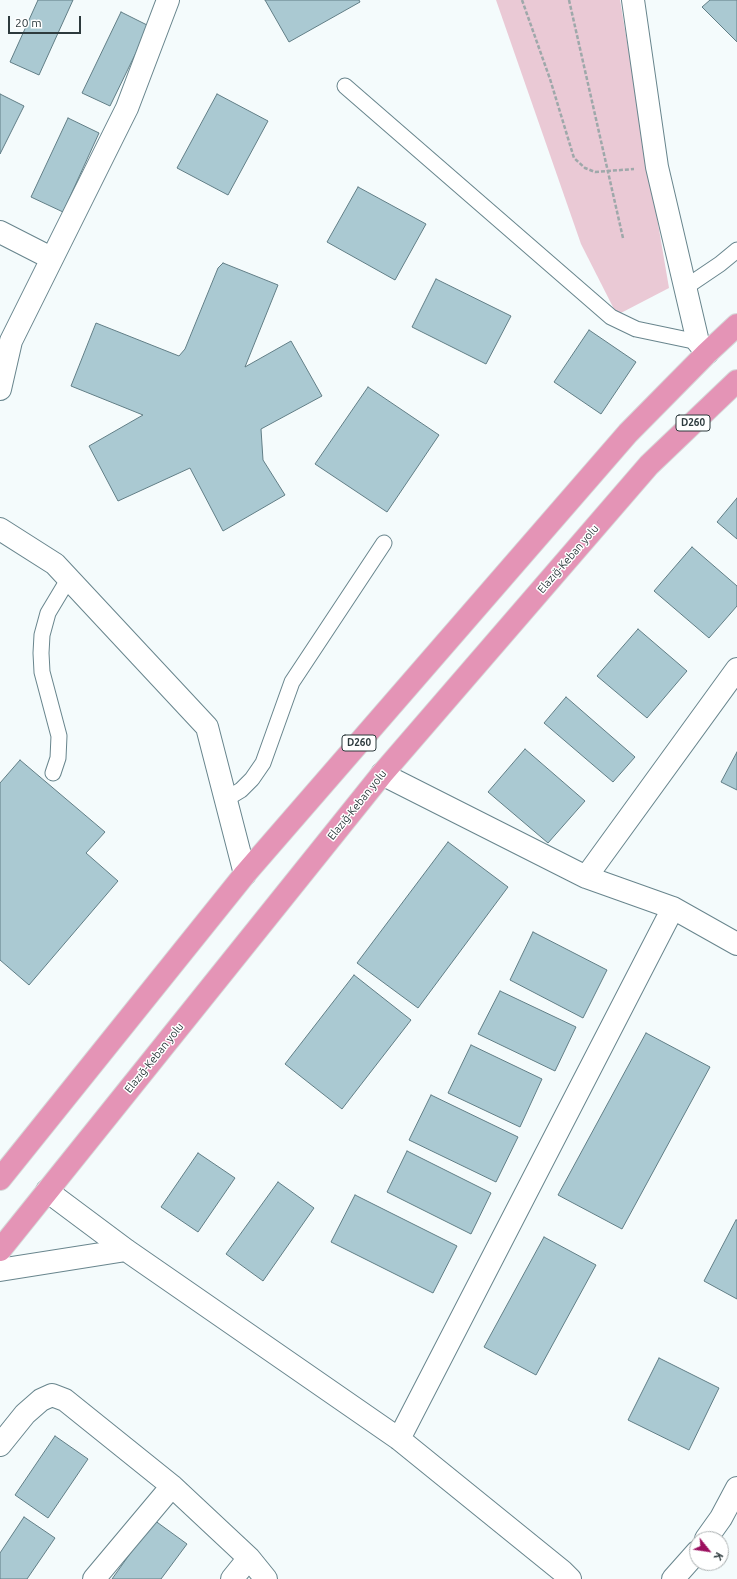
<!DOCTYPE html>
<html>
<head>
<meta charset="utf-8">
<style>
  body { margin:0 }
  #map { position:relative; width:737px; height:1579px; overflow:hidden; background:#f4fbfc; font-family:Ubuntu,sans-serif }
  canvas { display:block }
  .north { position:absolute; left:689px; top:1531px; width:40px; height:40px; box-sizing:border-box; background:#fff; border:1px solid #abb0b1; border-radius:50%; rotate:120deg; font-size:11px; font-weight:700; line-height:16px; text-align:center; color:#2d3a3d }
  .north::after { content:''; display:block; margin:auto; width:14px; height:18px; background:#9c105f; clip-path:polygon(50% 0,100% 100%,50% 72%,0 100%) }
  .scale { position:absolute; left:8px; top:16px; width:73px; height:18px; box-sizing:border-box; border:2px solid #2d3a3d; border-top:0; padding-left:5px; font-size:12px; line-height:14px; white-space:nowrap; color:#2d3a3d; -webkit-text-stroke:3px #fff; paint-order:stroke }
</style>
</head>
<body>
<div id="map">
<canvas width="737" height="1579"></canvas>
<div class="north">K</div>
<div class="scale">20 m</div>
</div>
<script>
const ctx = document.querySelector('canvas').getContext('2d');
ctx.lineJoin = 'round';
function fillPath(path, color) {
  ctx.fillStyle = color;
  ctx.fill(path, 'evenodd');
}
function shape(rows) {
  const path = new Path2D();
  for (const r of rows) {
    path.moveTo(r[0], r[1]);
    for (let i = 2; i < r.length; i += 2) path.lineTo(r[i], r[i + 1]);
  }
  return path;
}
function stroke(path, color, width, dash) {
  ctx.strokeStyle = color;
  ctx.lineWidth = width;
  ctx.lineCap = dash ? 'butt' : 'round';
  ctx.setLineDash(dash || []);
  ctx.stroke(path);
}
function label(font, color, halo, rows, align = 'center') {
  ctx.font = font + ' Ubuntu,sans-serif';
  ctx.lineWidth = 3;
  ctx.setLineDash([]);
  ctx.textBaseline = 'middle';
  ctx.strokeStyle = halo;
  ctx.fillStyle = color;
  for (const [text, x, y, turn = 0] of rows) {
    ctx.save();
    ctx.translate(x, y);
    ctx.rotate((+turn || 0) * Math.PI / 180);
    ctx.textAlign = isNaN(turn) ? turn : align;
    if (halo) ctx.strokeText(text, 0, 0);
    ctx.fillText(text, 0, 0);
    ctx.restore();
  }
}
fillPath(shape([
  [496,0,620,0,669,288,617,315,581,244]
]), '#eac9d5');
const building = shape([
  [38,0,73,0,39,75,10,62,38,0],
  [265,0,359,0,360,2,289,42,265,0],
  [710,0,737,0,737,42,702,7,710,0],
  [121,12,149,26,110,106,82,93,121,12],
  [0,94,24,106,0,154,0,94],
  [217,94,268,121,228,195,177,168,217,94],
  [68,118,99,133,63,212,31,197,68,118],
  [358,187,426,224,395,280,327,242,358,187],
  [223,263,278,285,245,367,291,341,322,396,261,429,263,460,285,495,223,531,190,468,118,501,89,446,143,415,71,386,96,323,179,356,185,349,218,268,223,263],
  [436,279,511,316,486,364,412,327,436,279],
  [589,330,636,362,601,414,554,382,589,330],
  [368,387,439,435,387,512,315,464,368,387],
  [737,498,737,539,717,522,737,498],
  [692,547,737,586,737,606,709,638,654,591,692,547],
  [638,629,687,671,647,718,597,676,638,629],
  [566,697,635,757,613,782,544,723,566,697],
  [525,749,585,801,548,843,488,792,525,749],
  [737,752,737,790,721,782,737,752],
  [20,760,105,832,86,853,118,881,29,985,0,960,0,783,20,760],
  [448,842,508,887,418,1008,357,963,448,842],
  [533,932,607,970,583,1018,510,980,533,932],
  [354,975,411,1020,342,1109,285,1064,354,975],
  [500,991,576,1027,555,1071,478,1034,500,991],
  [646,1033,710,1067,622,1229,558,1195,646,1033],
  [471,1045,542,1079,520,1127,448,1093,471,1045],
  [431,1095,518,1137,496,1182,409,1140,431,1095],
  [407,1151,491,1193,471,1234,387,1192,407,1151],
  [198,1153,235,1178,198,1232,161,1207,198,1153],
  [278,1182,314,1208,263,1281,226,1254,278,1182],
  [355,1195,457,1246,433,1293,331,1242,355,1195],
  [736,1220,737,1220,737,1299,704,1281,736,1220],
  [544,1237,596,1265,536,1375,484,1347,544,1237],
  [659,1358,719,1388,689,1450,628,1420,659,1358],
  [55,1436,88,1459,48,1518,15,1495,55,1436],
  [24,1517,55,1538,27,1579,0,1579,0,1553,24,1517],
  [154,1520,187,1544,161,1579,112,1579,154,1520]
]);
fillPath(building, '#aac9d2');
stroke(building, '#617e86', 1);
const service = shape([
  [345,86,611,317,636,329,698,342],
  [686,287,720,264,737,250],
  [53,773,58,758,59,736,42,672,41,653,42,635,48,613,69,578],
  [226,799,241,790,252,779,263,763,292,682,384,543]
]);
const minor = shape([
  [633,0,657,167,698,342,707,353],
  [0,232,51,258],
  [0,389,11,341,127,108,168,0],
  [0,529,55,564,207,727,245,874],
  [382,774,586,877,673,908,737,944],
  [586,877,737,669],
  [47,1191,126,1250,399,1439,562,1571,570,1579],
  [0,1270,126,1250],
  [399,1439,673,908],
  [0,1445,25,1414,41,1400,52,1395,65,1400,172,1486,249,1558,266,1579],
  [706,1539,721,1518,737,1488],
  [94,1579,172,1486],
  [232,1579,249,1558],
  [673,1579,697,1552]
]);
const trunk = shape([
  [0,1179,245,874,628,433,707,353,737,325],
  [0,1250,382,774,649,465,737,381]
]);
stroke(service, '#68858d', 17);
stroke(minor, '#68858d', 24);
stroke(trunk, '#d5d8d8', 24);
stroke(shape([
  [522,0,550,79,574,158,585,168,595,172,634,169],
  [569,0,623,238]
]), '#9ea8aa', 2.5, [4, 2]);
stroke(service, '#fff', 15);
stroke(minor, '#fff', 22);
stroke(trunk, '#e494b6', 22);
for (const [x, y, w] of [
  [693,423,34],
  [359,743,34]
]) {
  const box = new Path2D();
  box.roundRect(x - w / 2, y - 8, w, 16, 3);
  ctx.fillStyle = '#fff';
  ctx.fill(box);
  stroke(box, '#2d3a3d', 1);
}
label('bold 10px', '#2d3a3d', null, [
  ["D260",693,423],
  ["D260",359,743]
]);
label('11px', '#2d3a3d', '#fff', [
  ["Elazığ-Keban yolu",568,559,-49],
  ["Elazığ-Keban yolu",357,805,-51],
  ["Elazığ-Keban yolu",154,1058,-51]
]);
</script>
</body>
</html>
